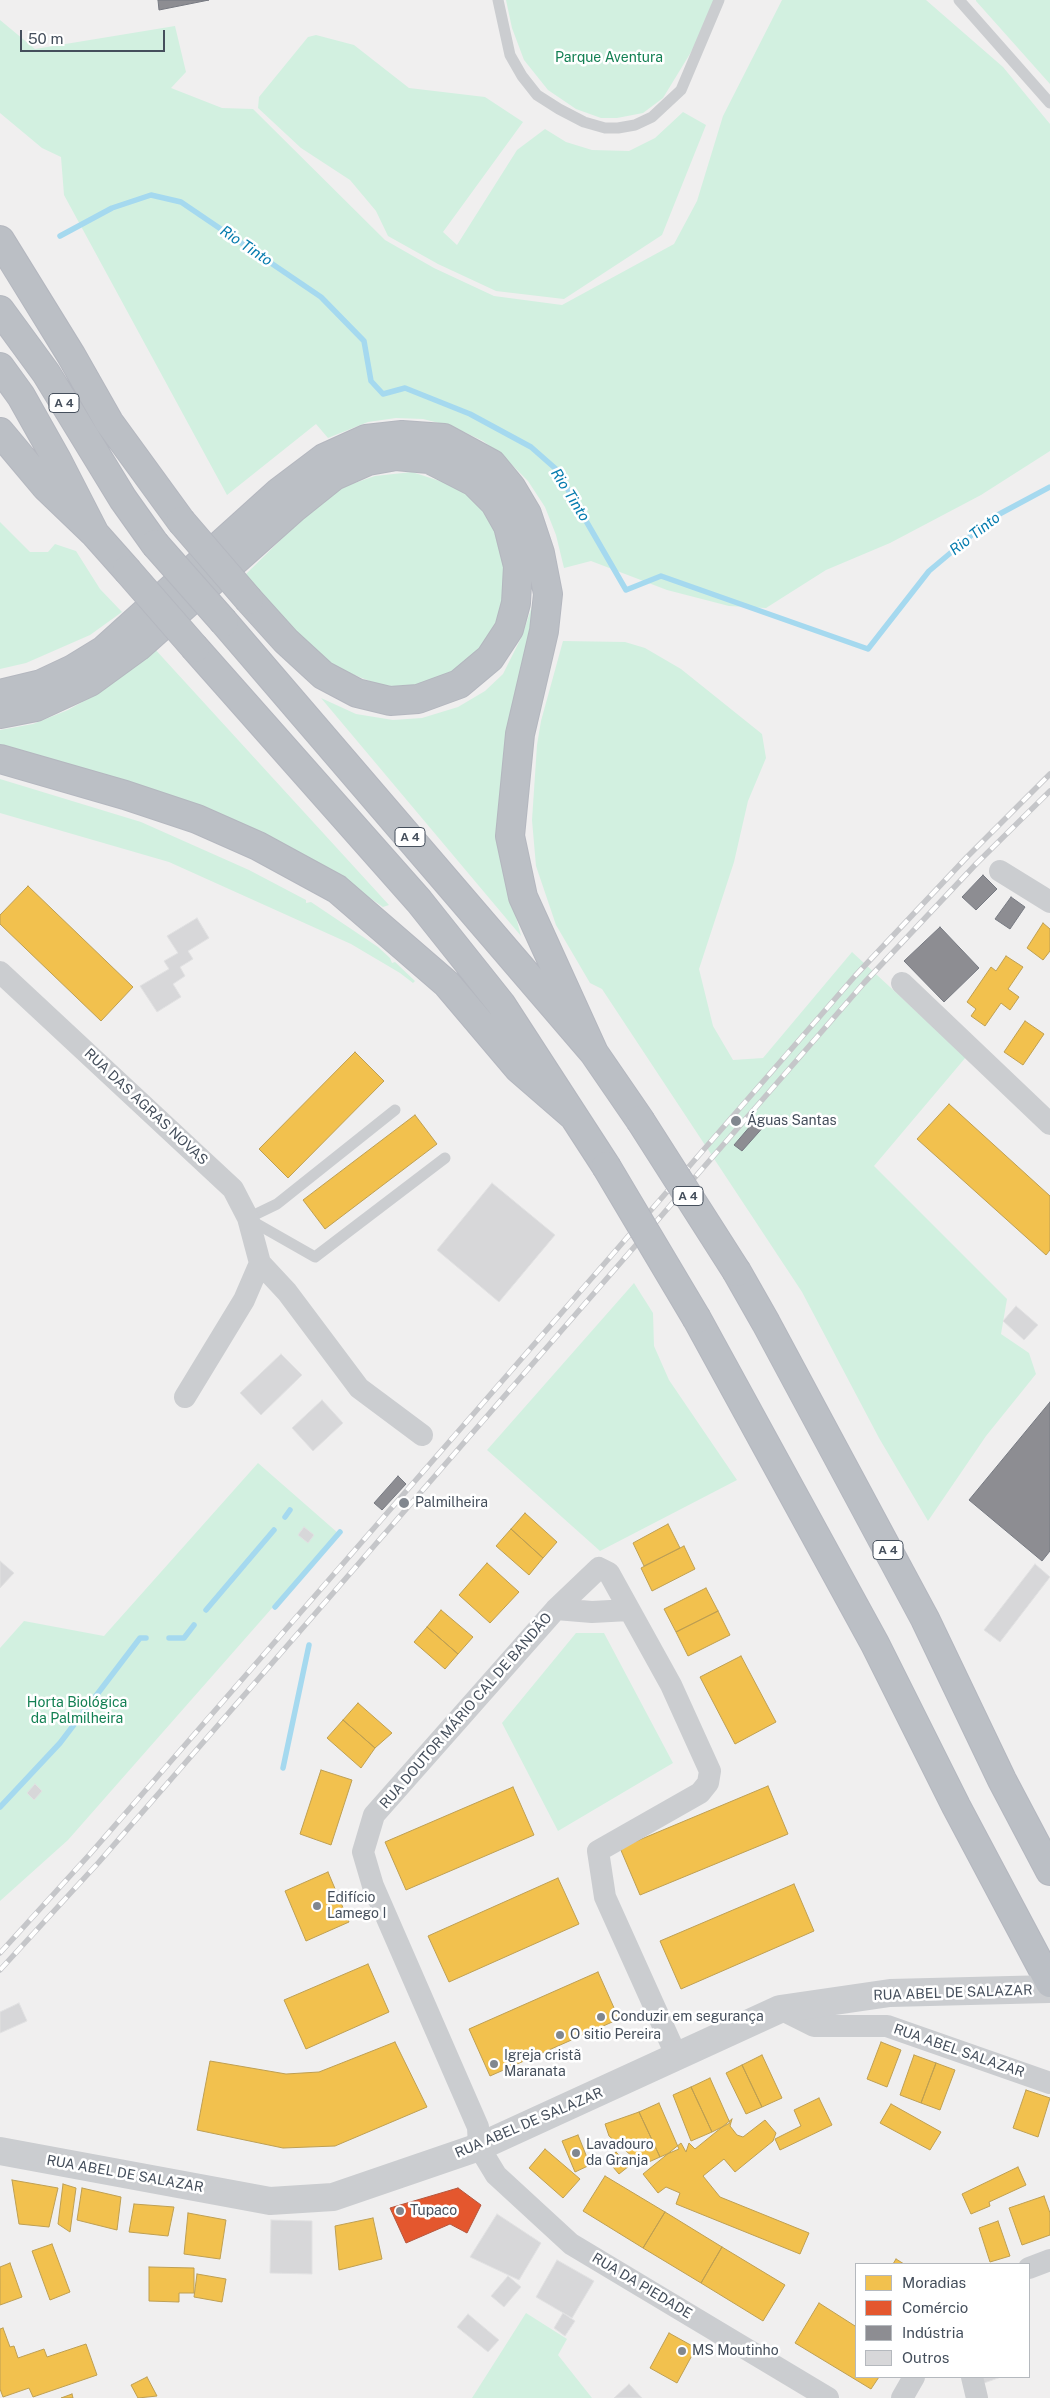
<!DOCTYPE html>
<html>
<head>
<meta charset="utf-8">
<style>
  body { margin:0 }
  #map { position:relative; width:1050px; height:2398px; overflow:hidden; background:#f0efef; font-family:"Public Sans",sans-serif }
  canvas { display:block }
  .legend { position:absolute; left:855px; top:2263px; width:175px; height:115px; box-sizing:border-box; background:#fff; border:1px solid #b5b9be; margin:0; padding:6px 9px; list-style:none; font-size:15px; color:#454f5c }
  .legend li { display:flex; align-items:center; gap:10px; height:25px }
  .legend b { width:25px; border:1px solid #b5b9be }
  .scale { position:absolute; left:20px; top:30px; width:145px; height:22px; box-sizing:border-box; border:2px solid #454f5c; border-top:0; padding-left:6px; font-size:15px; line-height:18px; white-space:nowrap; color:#454f5c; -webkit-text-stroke:4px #fff; paint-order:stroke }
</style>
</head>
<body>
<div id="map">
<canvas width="1050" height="2398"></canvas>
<ul class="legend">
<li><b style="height:14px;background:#f2c14e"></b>Moradias</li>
<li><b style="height:14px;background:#e4572e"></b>Comércio</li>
<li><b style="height:14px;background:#8d8d92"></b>Indústria</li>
<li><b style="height:14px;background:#d7d7d9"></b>Outros</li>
</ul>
<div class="scale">50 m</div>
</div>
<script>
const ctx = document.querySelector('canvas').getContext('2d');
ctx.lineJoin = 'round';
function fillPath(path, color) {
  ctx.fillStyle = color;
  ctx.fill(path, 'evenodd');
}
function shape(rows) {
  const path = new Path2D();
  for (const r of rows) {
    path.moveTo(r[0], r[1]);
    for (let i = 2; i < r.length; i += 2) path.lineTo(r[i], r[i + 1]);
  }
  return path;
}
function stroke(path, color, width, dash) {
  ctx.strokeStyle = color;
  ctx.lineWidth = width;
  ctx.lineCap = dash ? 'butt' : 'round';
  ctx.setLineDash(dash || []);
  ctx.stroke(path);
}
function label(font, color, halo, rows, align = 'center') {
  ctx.font = font + ' "Public Sans",sans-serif';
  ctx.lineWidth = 5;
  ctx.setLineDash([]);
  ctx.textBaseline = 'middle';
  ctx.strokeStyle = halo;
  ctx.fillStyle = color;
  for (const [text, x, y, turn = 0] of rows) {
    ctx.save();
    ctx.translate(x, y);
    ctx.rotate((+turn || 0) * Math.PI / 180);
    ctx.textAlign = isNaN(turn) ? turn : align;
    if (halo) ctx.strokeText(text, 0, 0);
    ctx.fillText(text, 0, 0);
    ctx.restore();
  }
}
fillPath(shape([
  [506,0,714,0,699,39,663,98,643,113,617,118,601,118,576,109,548,90,524,60,512,28],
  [782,0,926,0,1003,67,1050,124,1050,451,981,495,890,543,826,570,766,608,729,606,667,590,591,561,564,568,556,535,545,507,528,481,506,459,483,441,451,426,423,419,396,418,368,422,328,438,316,424,227,495,64,195,61,157,42,148,0,113,0,20,35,49,175,26,186,72,171,88,222,108,253,109,385,240,434,268,494,296,562,305,674,244,697,201,723,116],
  [976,0,1050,0,1050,84,976,1],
  [316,35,354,45,409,88,485,97,523,122,443,232,457,245,517,150,545,129,566,142,592,150,629,151,655,138,683,112,706,125,662,235,564,299,496,291,438,264,388,236,376,211,350,180,301,148,258,108,259,97,308,37],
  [412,472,449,484,477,500,498,533,506,576,501,618,482,649,450,674,417,688,380,685,344,671,317,654,281,623,246,574,303,518,340,488,375,476],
  [0,522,30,552,48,552,55,544,76,551,100,589,122,612,90,635,26,663,0,669],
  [537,591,505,875,521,936,321,698,356,714,393,720,422,718,458,707,485,691,503,674,522,636],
  [563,641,625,642,645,648,681,669,762,734,766,758,748,801,734,862,699,969,713,1026,733,1060,763,1058,852,952,966,1057,874,1166,1007,1299,1001,1334,1029,1353,1036,1374,986,1436,928,1521,879,1438,802,1292,602,989,590,983,556,925,536,866,532,820,537,745,541,721],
  [153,647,389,905,383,907,329,870,0,747,0,730,33,724,68,710,98,693],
  [0,779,141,822,249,870,306,900,306,903,311,902,378,947,390,958,392,963,395,962,415,981,413,983,400,973,351,944,169,862,0,813],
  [634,1283,653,1313,654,1346,669,1380,737,1480,600,1551,487,1450],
  [258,1463,338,1533,68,1840,0,1901,0,1648,24,1621,104,1636],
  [576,1633,604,1633,673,1763,558,1831,502,1723],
  [526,2313,567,2339,558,2355,592,2398,472,2398]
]), '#d2f0e0');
const homes = shape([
  [28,886,133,987,101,1021,0,924,0,915,28,886],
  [1043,923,1050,929,1050,951,1043,960,1027,948,1043,923],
  [1006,956,1023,967,1008,989,1019,997,1010,1010,1001,1003,985,1026,971,1016,976,1009,967,1002,991,967,996,971,1006,956],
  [1025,1021,1044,1034,1023,1065,1004,1052,1025,1021],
  [355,1052,384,1081,288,1178,259,1149,355,1052],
  [949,1104,1050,1196,1050,1250,1046,1255,917,1139,949,1104],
  [415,1115,437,1144,325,1229,303,1200,415,1115],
  [525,1513,557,1542,543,1558,511,1529,525,1513],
  [668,1524,680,1548,644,1566,633,1543,668,1524],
  [511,1529,543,1558,529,1575,496,1546,511,1529],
  [684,1546,695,1569,652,1591,641,1568,684,1546],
  [487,1563,519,1592,490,1623,459,1595,487,1563],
  [706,1588,718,1611,676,1632,664,1609,706,1588],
  [441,1610,473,1637,458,1654,427,1627,441,1610],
  [718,1611,730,1635,688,1656,676,1632,718,1611],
  [427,1627,458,1654,445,1669,414,1642,427,1627],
  [741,1656,776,1722,735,1744,700,1677,741,1656],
  [358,1703,392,1733,375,1748,343,1720,358,1703],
  [343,1720,375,1748,361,1768,327,1738,343,1720],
  [321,1770,352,1780,331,1845,300,1834,321,1770],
  [768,1786,788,1834,640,1895,620,1848,768,1786],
  [513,1787,534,1835,406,1890,385,1842,513,1787],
  [328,1872,349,1922,306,1941,285,1891,328,1872],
  [558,1878,579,1924,449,1982,428,1936,558,1878],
  [794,1884,814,1931,681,1989,660,1941,794,1884],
  [368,1964,389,2012,306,2049,284,2000,368,1964],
  [598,1972,619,2019,490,2076,469,2029,598,1972],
  [395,2042,427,2107,335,2146,283,2148,197,2130,210,2061,286,2074,319,2072,395,2042],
  [881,2042,901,2050,887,2087,867,2079,881,2042],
  [762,2055,782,2098,762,2107,742,2065,762,2055],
  [914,2055,936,2063,921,2103,900,2095,914,2055],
  [936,2063,955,2070,940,2110,921,2103,936,2063],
  [742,2065,762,2107,746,2114,726,2073,742,2065],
  [710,2078,730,2123,712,2132,691,2087,710,2078],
  [691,2087,712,2132,691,2141,673,2095,691,2087],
  [1026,2090,1050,2098,1038,2137,1013,2128,1026,2090],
  [819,2098,832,2125,780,2150,775,2139,801,2126,794,2110,819,2098],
  [659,2103,679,2149,660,2157,639,2112,659,2103],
  [891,2104,941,2132,930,2150,880,2123,891,2104],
  [639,2112,660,2157,642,2165,609,2136,605,2124,639,2112],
  [732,2119,730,2126,737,2135,743,2137,765,2120,776,2133,773,2141,735,2172,724,2159,703,2176,720,2197,809,2233,800,2254,676,2204,680,2193,666,2187,658,2193,643,2174,681,2143,686,2152,689,2143,695,2149,732,2119],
  [578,2135,590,2165,575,2172,562,2141,578,2135],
  [545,2149,580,2179,563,2198,529,2168,545,2149],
  [616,2152,629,2166,619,2174,607,2160,616,2152],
  [1018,2167,1026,2185,989,2202,990,2206,971,2214,962,2194,1018,2167],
  [605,2176,665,2212,643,2248,583,2211,605,2176],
  [12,2180,58,2188,49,2227,19,2224,12,2180],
  [63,2184,76,2188,70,2232,58,2224,63,2184],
  [82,2188,121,2197,117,2230,77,2220,82,2188],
  [1044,2196,1050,2213,1050,2235,1022,2245,1009,2208,1044,2196],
  [134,2204,174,2207,168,2236,129,2232,134,2204],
  [665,2212,722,2247,701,2283,643,2248,665,2212],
  [188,2213,226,2220,220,2259,184,2254,188,2213],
  [373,2218,382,2259,339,2270,335,2226,373,2218],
  [998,2221,1010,2256,990,2262,979,2228,998,2221],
  [52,2244,70,2292,50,2300,32,2251,52,2244],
  [722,2247,785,2285,763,2321,701,2283,722,2247],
  [896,2259,904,2264,893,2264,896,2259],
  [10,2263,22,2297,0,2305,0,2267,10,2263],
  [149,2267,194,2268,194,2293,179,2293,179,2302,149,2301,149,2267],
  [197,2274,226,2279,222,2302,194,2297,197,2274],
  [819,2303,855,2326,856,2324,856,2377,879,2377,871,2389,795,2343,819,2303],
  [3,2328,10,2347,14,2346,18,2358,44,2349,47,2357,86,2344,97,2375,33,2397,29,2388,3,2397,0,2389,0,2329,3,2328],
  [669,2333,696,2348,677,2383,650,2368,669,2333],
  [147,2377,157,2396,138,2398,131,2385,147,2377],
  [72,2394,73,2398,61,2398,72,2394]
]);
fillPath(homes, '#f2c14e');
stroke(homes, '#be9f52', 1);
const shops = shape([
  [458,2188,481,2205,467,2233,450,2224,406,2243,390,2208,458,2188]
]);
fillPath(shops, '#e4572e');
stroke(shops, '#b4553c', 1);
const industry = shape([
  [158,0,209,0,159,10,158,0],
  [983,875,997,889,976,910,962,897,983,875],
  [1011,897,1025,907,1010,929,995,919,1011,897],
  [940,927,979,968,944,1002,904,961,940,927],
  [758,1117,766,1124,742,1151,734,1145,758,1117],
  [1050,1402,1050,1551,1042,1561,969,1500,1050,1402],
  [398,1476,406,1484,382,1510,374,1503,398,1476]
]);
fillPath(industry, '#8d8d92');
stroke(industry, '#777a82', 1);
stroke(shape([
  [60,236,112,208,151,195,181,202,321,297,364,341,371,381,383,394,405,388,470,414,531,447,556,469,626,590,661,576,868,649,929,571,992,518,1050,487],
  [285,1517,290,1510],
  [275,1607,340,1532],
  [206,1610,274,1530],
  [169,1638,184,1638,194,1625],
  [283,1768,309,1645],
  [0,1807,60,1743,140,1638,146,1638]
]), '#a5d9ef', 5.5);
const building = shape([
  [197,918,209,938,188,951,193,959,180,967,185,976,173,984,181,997,157,1012,140,986,169,969,164,961,178,953,167,936,197,918],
  [492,1183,555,1235,499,1302,437,1250,492,1183],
  [1016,1306,1038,1325,1024,1340,1003,1321,1016,1306],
  [281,1354,302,1375,261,1415,240,1393,281,1354],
  [322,1400,343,1423,313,1451,292,1428,322,1400],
  [304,1527,314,1535,308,1543,298,1535,304,1527],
  [0,1561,14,1573,0,1588,0,1561],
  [1035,1564,1050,1577,1000,1642,984,1630,1035,1564],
  [35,1784,42,1791,34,1800,27,1793,35,1784],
  [19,2003,27,2021,0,2033,0,2012,19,2003],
  [497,2214,541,2243,519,2280,470,2257,497,2214],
  [271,2220,312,2221,312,2274,270,2273,271,2220],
  [557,2260,594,2281,572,2318,536,2297,557,2260],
  [508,2276,521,2287,504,2307,491,2296,508,2276],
  [563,2313,575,2321,565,2336,554,2328,563,2313],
  [468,2314,499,2340,488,2352,457,2327,468,2314],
  [982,2377,1001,2377,984,2383,982,2377],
  [629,2384,642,2398,614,2398,629,2384]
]);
fillPath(building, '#d7d7d9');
stroke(building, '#e1e1e2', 1);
const motorway = shape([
  [0,240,71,355,109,422,181,521],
  [0,310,46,373,123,499,155,544],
  [0,367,21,396,57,460,95,534],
  [0,432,46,487,95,534,127,570],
  [224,622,594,1053,640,1120],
  [195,648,419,901,501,1004,606,1166],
  [0,694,41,684,73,669,104,650,279,492,324,458,366,439,402,435,444,438,492,464,511,487,527,514,540,553,548,594,544,631,520,734,510,836,523,897,594,1053],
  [0,714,36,707,90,682,138,647,294,508,334,476,368,461,396,456,429,459,474,482,495,503,508,526,518,566,516,603,509,629,490,658,459,684,418,699,390,701,357,693,323,675,286,641,249,600],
  [0,759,125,795,197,819,258,846,337,889,447,984,519,1069,572,1115],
  [737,1272,766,1323,925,1619,1002,1780,1050,1871],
  [697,1319,875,1644,956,1806,1050,1983]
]);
stroke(motorway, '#b4b7bf', 30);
stroke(shape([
  [498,0,510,55,522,76,537,95,559,109,584,122,605,128,618,128,635,125,652,117,681,90,719,0],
  [959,0,1050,103],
  [248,1218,277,1204,395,1110],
  [250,1220,315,1257,445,1158]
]), '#cbcdd0', 11);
stroke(shape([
  [1000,871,1050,902],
  [0,972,233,1189,248,1218,260,1263,244,1300,185,1397],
  [902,983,1050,1124],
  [260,1263,287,1292,359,1388,422,1435],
  [556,1609,592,1612,629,1610],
  [780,2009,814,2026,887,2026,1050,2083],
  [677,2057,605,1897,598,1851,700,1793,708,1783,710,1771,671,1685,609,1573,599,1568,556,1609,374,1815,363,1852,373,1886,478,2127,479,2147,496,2175,571,2244,828,2398],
  [1029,2268,1050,2260],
  [972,2377,977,2398],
  [902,2398,914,2377]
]), '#cbcdd0', 22);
stroke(shape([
  [0,2151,270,2201,333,2197,479,2147,780,2009,890,1993,1050,1989]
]), '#cbcdd0', 28);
stroke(motorway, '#bbbfc5', 28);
const rail = shape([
  [0,1953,90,1854,855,976,967,857,1050,774],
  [0,1970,99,1862,864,983,976,864,1050,791]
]);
stroke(rail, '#c5c6c9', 5.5);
stroke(rail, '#fff', 4, [11]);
const motorwayBridge = shape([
  [181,521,249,600],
  [155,544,224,622],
  [127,570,195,648],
  [640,1120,737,1272],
  [606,1166,697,1319]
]);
stroke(motorwayBridge, '#b4b7bf', 30, []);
stroke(motorwayBridge, '#bbbfc5', 28);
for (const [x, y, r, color] of [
  [736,1121,6,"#81878f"],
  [404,1503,6,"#81878f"],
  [317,1906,5,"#81878f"],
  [601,2017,5,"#81878f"],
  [560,2035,5,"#81878f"],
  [494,2064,5,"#81878f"],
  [576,2153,5,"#81878f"],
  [400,2211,5,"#81878f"],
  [682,2351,5,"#81878f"]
]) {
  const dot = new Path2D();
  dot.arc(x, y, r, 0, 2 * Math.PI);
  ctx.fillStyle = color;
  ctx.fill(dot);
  stroke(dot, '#fff', 2);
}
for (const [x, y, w] of [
  [64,403,30],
  [410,837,30],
  [688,1196,30],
  [888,1550,30]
]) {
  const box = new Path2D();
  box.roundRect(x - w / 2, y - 9.5, w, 19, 4);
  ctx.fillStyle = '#fff';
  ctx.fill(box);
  stroke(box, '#454f5c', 1);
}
label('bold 12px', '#454f5c', null, [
  ["A 4",64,403],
  ["A 4",410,837],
  ["A 4",688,1196],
  ["A 4",888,1550]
]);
label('14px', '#138053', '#fff', [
  ["Parque Aventura",609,58],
  ["Horta Biológica",77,1703],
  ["da Palmilheira",77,1719]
]);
label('14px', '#454f5c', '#fff', [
  ["RUA DAS AGRAS NOVAS",146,1107,43],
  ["RUA DOUTOR MÁRIO CAL DE BANDÃO",466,1711,-49],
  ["RUA ABEL DE SALAZAR",953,1993,-2],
  ["RUA ABEL SALAZAR",959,2051,19],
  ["RUA ABEL DE SALAZAR",529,2123,-23],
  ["RUA ABEL DE SALAZAR",125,2174,10],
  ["RUA DA PIEDADE",642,2286,31]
]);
label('14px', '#454f5c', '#fff', [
  ["Águas Santas",747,1121],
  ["Palmilheira",415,1503],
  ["Edifício",327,1898],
  ["Lamego I",327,1914],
  ["Conduzir em segurança",611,2017],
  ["O sitio Pereira",570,2035],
  ["Igreja cristã",504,2056],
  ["Maranata",504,2072],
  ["Lavadouro",586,2145],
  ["da Granja",586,2161],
  ["Tupaco",410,2211],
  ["MS Moutinho",692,2351]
], 'left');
label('italic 15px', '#067cae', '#fff', [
  ["Rio Tinto",246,246,34],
  ["Rio Tinto",570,495,58],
  ["Rio Tinto",975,534,-38]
]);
</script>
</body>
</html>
